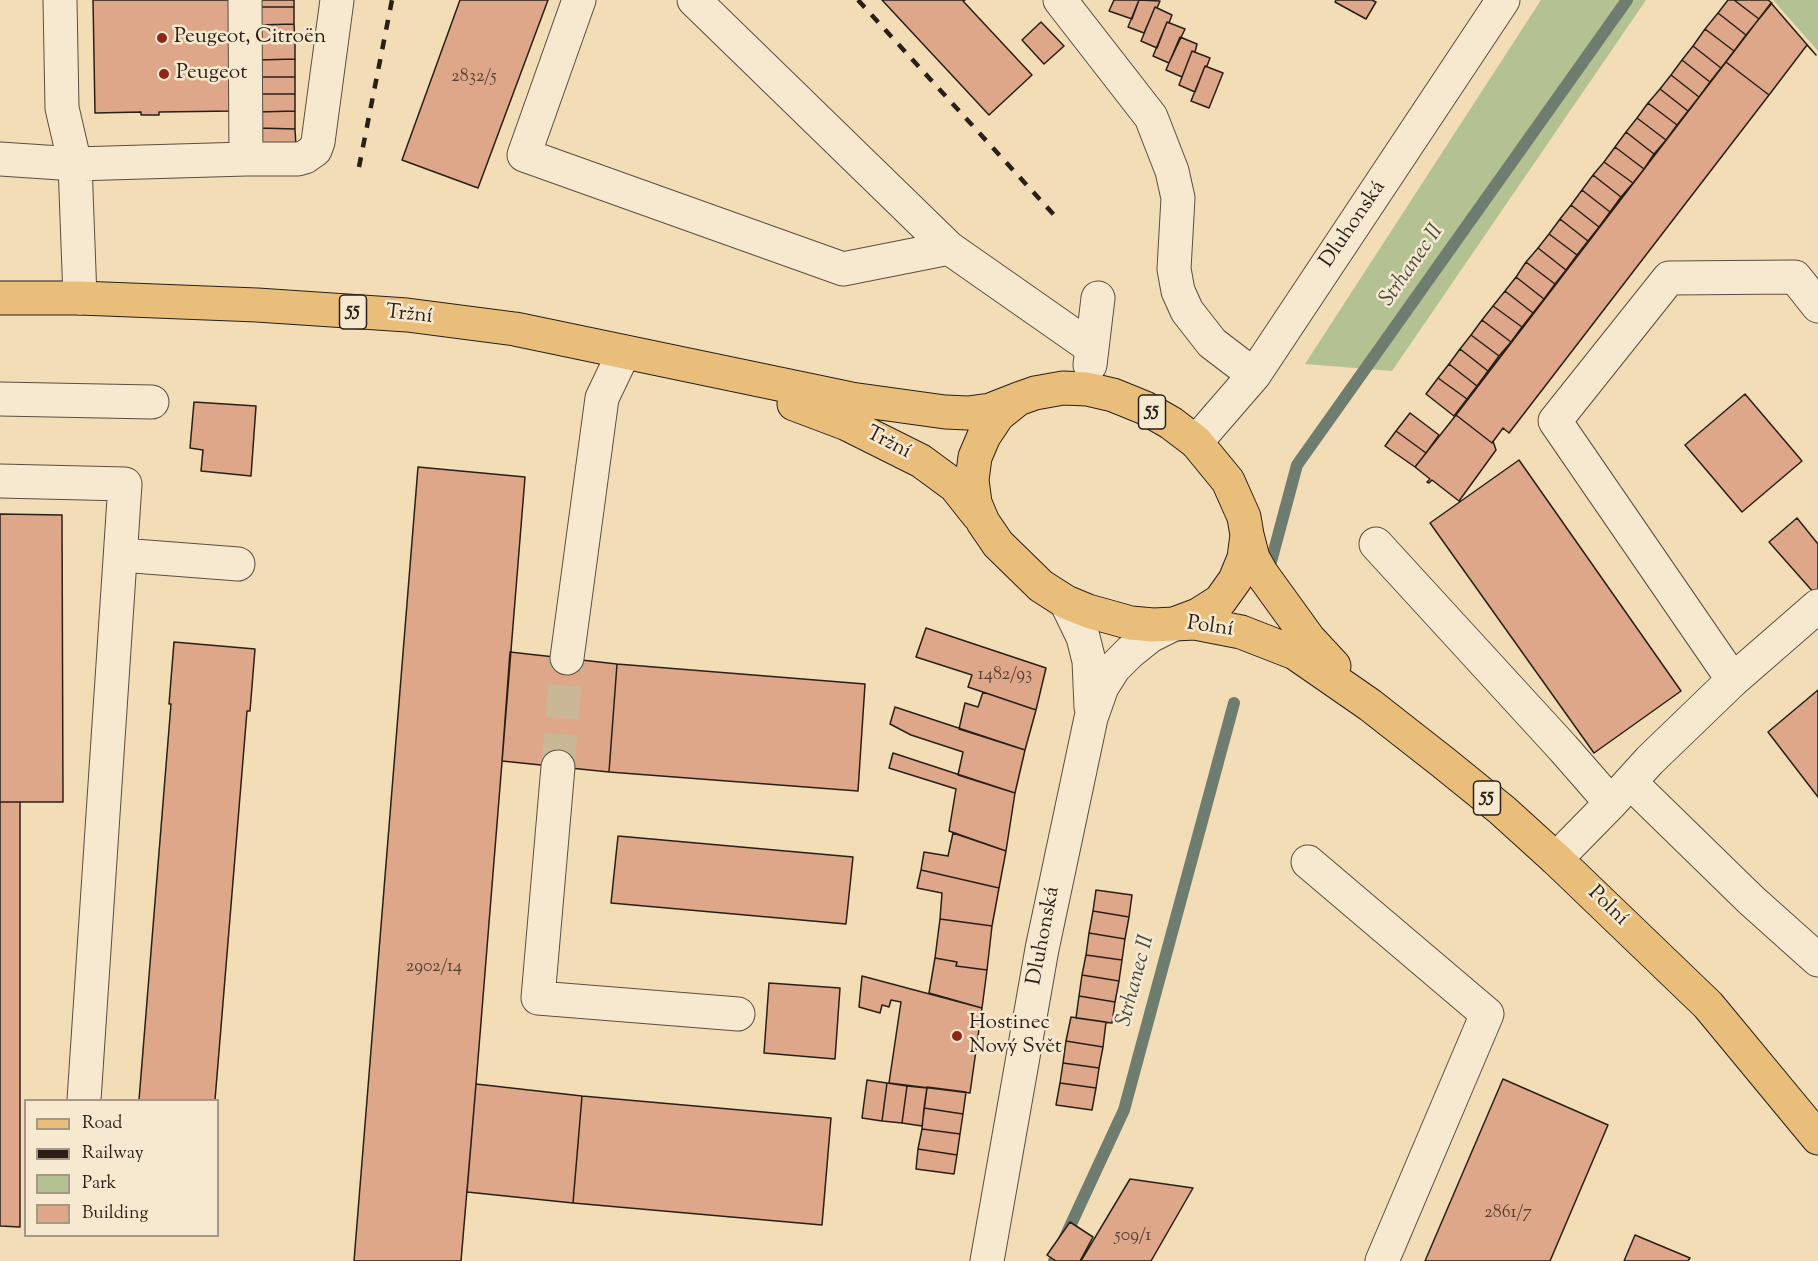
<!DOCTYPE html>
<html>
<head>
<meta charset="utf-8">
<style>
  body { margin:0 }
  #map { position:relative; width:1818px; height:1261px; overflow:hidden; background:#f2ddb6; font-family:"Sorts Mill Goudy",serif }
  canvas { display:block }
  .legend { position:absolute; left:24px; top:1099px; width:195px; height:138px; box-sizing:border-box; background:#f7e9d0; border:2px solid #a59886; margin:0; padding:8px 10px; list-style:none; font-size:18px; color:#291f17 }
  .legend li { display:flex; align-items:center; gap:12px; height:30px }
  .legend b { width:30px; border:2px solid #a59886 }
</style>
</head>
<body>
<div id="map">
<canvas width="1818" height="1261"></canvas>
<ul class="legend">
<li><b style="height:8px;background:#e9be7b"></b>Road</li>
<li><b style="height:8px;background:#291f17"></b>Railway</li>
<li><b style="height:16px;background:#b4c293"></b>Park</li>
<li><b style="height:16px;background:#dfa789"></b>Building</li>
</ul>
</div>
<script>
const ctx = document.querySelector('canvas').getContext('2d');
ctx.lineJoin = 'round';
function fillPath(path, color) {
  ctx.fillStyle = color;
  ctx.fill(path, 'evenodd');
}
function shape(rows) {
  const path = new Path2D();
  for (const r of rows) {
    path.moveTo(r[0], r[1]);
    for (let i = 2; i < r.length; i += 2) path.lineTo(r[i], r[i + 1]);
  }
  return path;
}
function stroke(path, color, width, dash) {
  ctx.strokeStyle = color;
  ctx.lineWidth = width;
  ctx.lineCap = dash ? 'butt' : 'round';
  ctx.setLineDash(dash || []);
  ctx.stroke(path);
}
function label(font, color, halo, rows, align = 'center') {
  ctx.font = font + ' "Sorts Mill Goudy",serif';
  ctx.lineWidth = 5;
  ctx.setLineDash([]);
  ctx.textBaseline = 'middle';
  ctx.strokeStyle = halo;
  ctx.fillStyle = color;
  for (const [text, x, y, turn = 0] of rows) {
    ctx.save();
    ctx.translate(x, y);
    ctx.rotate((+turn || 0) * Math.PI / 180);
    ctx.textAlign = isNaN(turn) ? turn : align;
    if (halo) ctx.strokeText(text, 0, 0);
    ctx.fillText(text, 0, 0);
    ctx.restore();
  }
}
fillPath(shape([
  [1541,0,1646,0,1392,371,1305,364],
  [1773,0,1818,0,1818,51]
]), '#b4c293');
stroke(shape([
  [1268,573,1297,465,1627,0],
  [1054,1261,1124,1110,1234,703]
]), '#6e7d6f', 12);
const building = shape([
  [93,0,232,0,234,111,159,112,159,115,141,115,141,112,95,113,93,0],
  [257,0,294,0,294,7,257,7,257,0],
  [460,0,548,0,478,188,402,160,460,0],
  [882,0,965,0,963,1,1032,75,989,115,882,0],
  [1114,0,1139,0,1132,19,1109,11,1114,0],
  [1139,0,1160,1,1157,8,1155,7,1144,33,1128,27,1139,0],
  [1336,0,1372,0,1376,2,1366,19,1335,2,1336,0],
  [1728,0,1734,0,1759,19,1746,35,1718,13,1728,0],
  [1734,0,1768,0,1772,3,1759,19,1734,0],
  [1771,3,1816,55,1807,45,1769,95,1726,62,1771,3],
  [257,7,294,7,294,24,257,25,257,7],
  [1155,7,1172,15,1169,23,1167,22,1157,48,1141,41,1155,7],
  [1718,13,1746,35,1734,51,1705,29,1718,13],
  [1041,22,1064,46,1044,64,1022,40,1041,22],
  [1167,22,1185,29,1169,63,1153,56,1167,22],
  [294,24,295,42,257,42,257,25,294,24],
  [1705,29,1734,51,1721,68,1693,46,1705,29],
  [1180,37,1197,44,1195,52,1192,51,1182,77,1166,70,1180,37],
  [257,42,295,42,295,59,258,60,257,42],
  [1693,46,1721,68,1710,82,1682,60,1693,46],
  [1192,51,1210,58,1207,66,1205,66,1195,92,1179,85,1192,51],
  [295,59,295,77,258,77,258,60,295,59],
  [1682,60,1710,82,1699,97,1671,75,1682,60],
  [1726,62,1769,95,1509,433,1503,428,1492,443,1456,415,1726,62],
  [1205,66,1223,73,1209,108,1191,101,1205,66],
  [1671,75,1699,97,1688,111,1660,89,1671,75],
  [258,77,295,77,295,94,258,94,258,77],
  [1660,89,1688,111,1677,125,1648,103,1660,89],
  [258,94,295,94,295,111,258,112,258,94],
  [1648,103,1677,125,1666,140,1637,118,1648,103],
  [295,111,295,129,259,128,258,112,295,111],
  [1637,118,1666,140,1654,154,1626,132,1637,118],
  [259,128,295,129,296,147,259,147,259,128],
  [1626,132,1654,154,1644,169,1615,147,1626,132],
  [1615,147,1644,169,1633,183,1604,162,1615,147],
  [1604,162,1633,183,1621,197,1593,175,1604,162],
  [1593,175,1621,197,1610,212,1582,190,1593,175],
  [1582,190,1610,212,1599,227,1571,205,1582,190],
  [1571,205,1599,227,1588,241,1560,219,1571,205],
  [1560,219,1588,241,1577,255,1549,234,1560,219],
  [1549,234,1577,255,1566,270,1538,248,1549,234],
  [1538,248,1566,270,1555,284,1526,262,1538,248],
  [1526,262,1555,284,1544,299,1516,277,1526,262],
  [1516,277,1544,299,1533,313,1505,291,1516,277],
  [1505,291,1533,313,1522,327,1493,306,1505,291],
  [1493,306,1522,327,1511,342,1482,320,1493,306],
  [1482,320,1511,342,1499,356,1471,335,1482,320],
  [1471,335,1499,356,1488,371,1460,349,1471,335],
  [1460,349,1488,371,1477,386,1449,364,1460,349],
  [1449,364,1477,386,1467,399,1438,378,1449,364],
  [1438,378,1467,399,1454,416,1426,394,1438,378],
  [1745,394,1802,461,1742,512,1685,445,1745,394],
  [194,402,256,406,251,476,201,471,203,450,190,448,194,402],
  [1410,413,1439,435,1426,453,1396,431,1410,413],
  [1456,415,1492,443,1493,441,1496,450,1459,501,1432,480,1429,483,1427,482,1430,479,1415,467,1456,415],
  [1396,431,1426,453,1415,467,1385,446,1396,431],
  [1519,460,1681,691,1594,753,1430,523,1519,460],
  [418,467,525,477,476,1084,461,1261,354,1261,418,467],
  [0,514,62,515,63,802,0,802,0,514],
  [1797,518,1818,544,1818,592,1815,594,1769,542,1797,518],
  [926,628,1046,668,1036,710,968,687,972,675,916,657,926,628],
  [174,642,255,649,250,711,247,711,215,1100,139,1100,171,704,169,704,174,642],
  [510,652,617,664,609,772,502,761,510,652],
  [617,664,865,684,858,791,609,772,617,664],
  [1818,690,1818,797,1768,732,1818,690],
  [983,692,1036,710,1025,750,959,729,965,703,978,707,983,692],
  [895,707,1025,750,1015,793,958,775,963,752,911,735,890,724,895,707],
  [893,753,1015,793,1006,851,949,831,956,789,889,768,893,753],
  [0,802,20,802,20,1227,0,1226,0,802],
  [953,833,1006,851,999,888,921,870,924,852,948,856,953,833],
  [618,836,853,857,846,924,611,903,618,836],
  [921,870,999,888,992,926,940,919,942,893,917,888,921,870],
  [1096,890,1132,895,1129,917,1093,911,1096,890],
  [1093,911,1129,917,1125,939,1089,933,1093,911],
  [940,919,992,926,987,970,956,966,957,962,935,958,940,919],
  [1089,933,1125,939,1122,960,1086,955,1089,933],
  [1086,955,1122,960,1119,981,1082,975,1086,955],
  [935,958,957,962,956,966,987,970,982,1008,929,993,935,958],
  [1082,975,1119,981,1115,1002,1079,996,1082,975],
  [862,976,982,1008,970,1093,889,1083,901,1002,891,1000,889,1007,882,1005,880,1013,859,1007,862,976],
  [769,983,840,988,835,1059,764,1053,769,983],
  [1079,996,1115,1002,1112,1023,1076,1018,1079,996],
  [1071,1017,1106,1022,1103,1047,1066,1041,1071,1017],
  [1066,1041,1103,1047,1099,1068,1063,1063,1066,1041],
  [1063,1063,1099,1068,1096,1088,1060,1083,1063,1063],
  [1503,1079,1608,1125,1550,1261,1425,1261,1503,1079],
  [867,1080,887,1083,882,1121,862,1118,867,1080],
  [887,1083,907,1086,902,1123,882,1121,887,1083],
  [1060,1083,1096,1088,1092,1110,1056,1105,1060,1083],
  [476,1084,582,1096,573,1203,467,1192,476,1084],
  [907,1086,927,1088,922,1126,902,1123,907,1086],
  [927,1087,966,1092,963,1114,924,1108,927,1087],
  [582,1096,831,1118,822,1225,573,1203,582,1096],
  [924,1108,963,1114,960,1134,922,1129,924,1108],
  [922,1129,960,1134,957,1155,918,1149,922,1129],
  [918,1149,957,1155,954,1174,916,1169,918,1149],
  [1130,1179,1193,1188,1151,1261,1081,1261,1130,1179],
  [1070,1222,1093,1237,1080,1261,1056,1261,1047,1255,1070,1222],
  [1635,1235,1690,1258,1688,1261,1624,1261,1635,1235]
]);
fillPath(building, '#dfa789');
stroke(building, '#291f17', 1.5);
stroke(shape([
  [558,767,567,658]
]), '#cab796', 33, [33, 16]);
const minor = shape([
  [60,0,62,108,75,164,80,298],
  [579,0,524,155,843,269,949,248],
  [694,0,949,248,1092,348],
  [1060,0,1151,117,1172,171,1178,198,1174,269,1178,291,1187,311,1212,343,1254,375],
  [0,159,75,164,246,159,245,0],
  [246,159,298,159,305,157,315,150,318,142,337,0],
  [1090,365,1098,298],
  [0,399,152,402],
  [1196,442,1254,375,1503,0],
  [0,481,125,484,84,1100],
  [1376,544,1563,748,1611,803,1556,859],
  [121,555,238,564],
  [1066,602,1083,637,1089,661,1091,707],
  [567,658,602,398,624,352],
  [1733,680,1818,606],
  [558,767,538,998,738,1014],
  [1630,782,1751,900,1818,960],
  [1611,803,1650,760,1733,680,1555,421,1669,278,1795,277,1818,306],
  [1308,862,1487,1014,1382,1261],
  [987,1261,1042,949,1091,718,1102,687,1114,668,1130,652,1150,636,1174,624]
]);
const major = shape([
  [0,298,80,298,257,305,407,315,515,329,851,399,945,412,968,413,990,410,1018,399],
  [1063,388,1087,389,1113,395,1145,408,1171,423,1196,442,1228,481,1244,517,1247,535,1244,558,1235,580,1220,601,1198,615,1174,624,1153,625,1131,623,1088,611,1066,602,1041,586,998,544,983,522,975,503,972,480,975,457,984,436,998,415,1018,399,1035,393,1063,388],
  [794,404,847,424,921,461,955,486,978,515],
  [1247,535,1253,558,1262,574,1309,639,1334,666],
  [1174,624,1195,623,1241,632,1295,653,1370,705,1444,763,1502,810,1556,859,1708,1005,1818,1138]
]);
stroke(minor, '#5b4e3f', 35);
stroke(major, '#291f17', 35);
stroke(minor, '#f7e9d0', 33);
stroke(major, '#e9be7b', 33);
stroke(shape([
  [858,0,1055,216],
  [359,167,392,0]
]), '#291f17', 4.5, [10, 10]);
for (const [x, y, r, color] of [
  [162,38,6,"#8f2418"],
  [164,74,6,"#8f2418"],
  [957,1036,6,"#8f2418"]
]) {
  const dot = new Path2D();
  dot.arc(x, y, r, 0, 2 * Math.PI);
  ctx.fillStyle = color;
  ctx.fill(dot);
  stroke(dot, '#f7e9d0', 2);
}
label('18px', '#564134', null, [
  ["2832/5",474,78],
  ["1482/93",1005,676],
  ["2902/14",434,968],
  ["2861/7",1508,1214],
  ["509/1",1133,1237]
]);
for (const [x, y, w] of [
  [353,312,27],
  [1152,412,27],
  [1487,798,27]
]) {
  const box = new Path2D();
  box.roundRect(x - w / 2, y - 17, w, 34, 4.5);
  ctx.fillStyle = '#f7e9d0';
  ctx.fill(box);
  stroke(box, '#291f17', 1.5);
}
label('bold 20px', '#291f17', null, [
  ["55",353,312],
  ["55",1152,412],
  ["55",1487,798]
]);
label('21px', '#291f17', '#f7e9d0', [
  ["Peugeot, Citroën",174,38],
  ["Peugeot",176,74],
  ["Hostinec",969,1024],
  ["Nový Svět",969,1048]
], 'left');
label('21px', '#291f17', '#f7e9d0', [
  ["Dluhonská",1354,225,-56],
  ["Tržní",409,316,6],
  ["Tržní",888,444,27],
  ["Polní",1210,628,8],
  ["Polní",1607,907,44],
  ["Dluhonská",1045,936,-79]
]);
label('italic 22px', '#4c4e43', '#f7e9d0', [
  ["Strhanec II",1413,266,-55],
  ["Strhanec II",1137,981,-75]
]);
</script>
</body>
</html>
